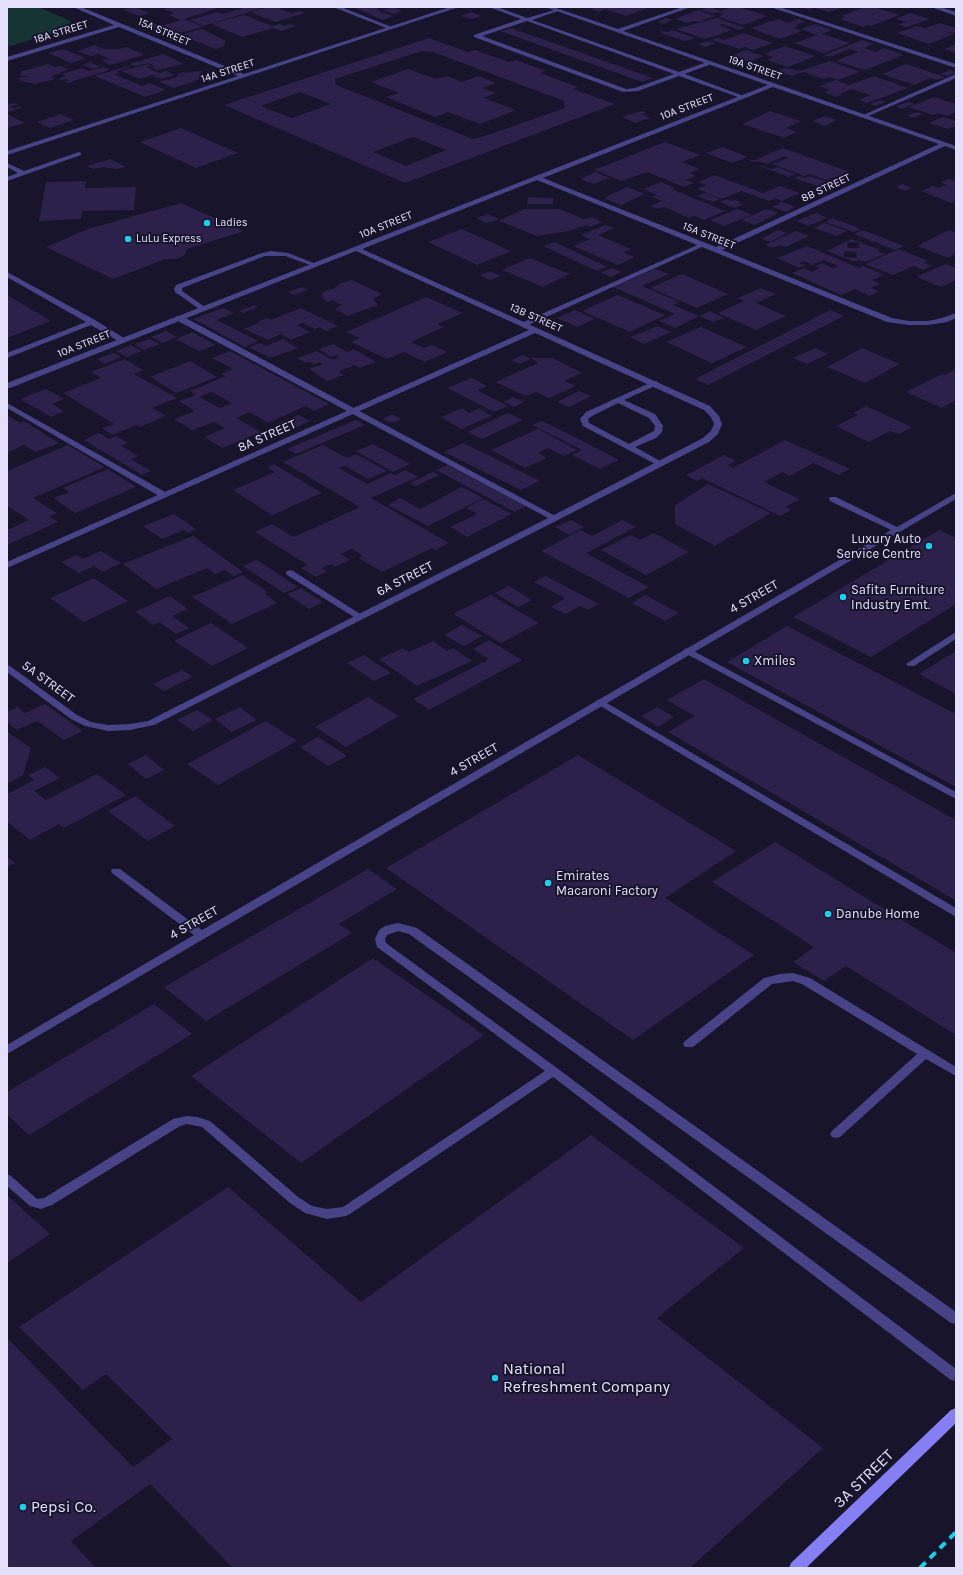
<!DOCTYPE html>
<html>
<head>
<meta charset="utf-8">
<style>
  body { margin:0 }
  #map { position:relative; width:963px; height:1575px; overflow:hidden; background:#18142b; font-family:Karla,sans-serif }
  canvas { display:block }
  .frame { position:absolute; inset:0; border:8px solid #e4e0fc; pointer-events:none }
</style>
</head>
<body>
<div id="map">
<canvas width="963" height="1575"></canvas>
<div class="frame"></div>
</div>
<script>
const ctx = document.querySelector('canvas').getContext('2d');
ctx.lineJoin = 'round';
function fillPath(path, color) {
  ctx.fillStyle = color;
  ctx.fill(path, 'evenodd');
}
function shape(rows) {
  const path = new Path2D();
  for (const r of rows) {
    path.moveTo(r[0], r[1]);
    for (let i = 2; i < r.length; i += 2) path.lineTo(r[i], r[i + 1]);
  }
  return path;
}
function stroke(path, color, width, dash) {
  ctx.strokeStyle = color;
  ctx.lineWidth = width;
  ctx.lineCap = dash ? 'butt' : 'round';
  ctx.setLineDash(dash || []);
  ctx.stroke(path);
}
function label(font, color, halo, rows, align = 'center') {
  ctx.font = font + ' Karla,sans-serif';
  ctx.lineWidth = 4;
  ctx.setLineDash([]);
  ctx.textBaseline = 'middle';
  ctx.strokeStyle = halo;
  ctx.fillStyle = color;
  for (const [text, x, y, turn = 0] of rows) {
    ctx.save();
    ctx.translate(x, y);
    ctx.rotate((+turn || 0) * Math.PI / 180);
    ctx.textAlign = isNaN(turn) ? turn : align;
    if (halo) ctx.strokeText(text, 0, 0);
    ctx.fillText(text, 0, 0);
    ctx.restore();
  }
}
fillPath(shape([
  [7,7,38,7,71,21,64,30,7,47]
]), '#173434');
fillPath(shape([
  [134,7,150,13,139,16,123,10],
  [166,7,215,7,218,8,184,19,203,27,180,33,161,27,153,30,137,23,147,20,161,26,181,20,168,15,174,13,163,9,168,8],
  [247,7,265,7,203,26,190,20,218,12,223,14],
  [269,7,283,7,279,9,291,13,300,11,305,13,275,22,250,12],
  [353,7,375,7,381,12,394,16,383,20],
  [393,7,402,11,393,14,383,10],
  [597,7,650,7,626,16,605,9,599,12,591,9],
  [709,7,721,11,731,7,739,7,767,16,743,25,718,17,724,14,717,12,714,14,701,10],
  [801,7,844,7,829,12,815,8,809,10],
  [865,7,873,7,900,15,871,26,868,25,863,27,840,19,845,17,841,16],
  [698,10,715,16,699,22,694,21,688,23,675,19],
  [471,12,481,16,471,19,461,16],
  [910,13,930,19,906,27,898,25,906,22,896,19],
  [244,15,272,26,280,24,285,26,290,24,296,26,281,31,273,28,242,37,211,24],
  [666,18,673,20,664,24,657,22],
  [717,18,745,28,739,30,723,24,719,25,732,30,705,39,676,29],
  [778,19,788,23,799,19,805,22,795,25,799,26,794,28,802,31,780,39,751,28],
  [940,23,956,28,956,33,946,32,954,34,929,44,897,33,918,26,925,28],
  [815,24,832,30,822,34,850,43,824,53,794,43,817,35,801,29],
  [511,28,653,78,642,82,500,31],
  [202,29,226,41,224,46,216,49,180,35],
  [659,30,667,32,672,30,695,38,685,41,661,33],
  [743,33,773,43,753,50,745,47,739,49,712,40,718,38,724,40],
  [429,38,468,52,475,50,509,62,516,60,546,71,540,73,578,87,573,89,615,104,405,183,224,105],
  [422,51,433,52,564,101,565,108,482,137,473,139,336,85,335,79],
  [300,92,331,104,292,118,261,106],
  [413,137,446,150,406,166,373,152],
  [862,40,874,44,864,48,876,52,884,48,904,55,865,70,836,61,858,52,850,49,830,57,824,55],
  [709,41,715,43,705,47,698,44],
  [956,44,956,53,944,49],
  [95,45,104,49,118,49,127,47,144,55,110,65,102,60,109,59,99,54,91,56,77,51],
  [785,46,815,56,788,67,767,60,773,57,764,54],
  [63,49,86,58,71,63,48,53],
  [746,50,764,56,749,62,731,56],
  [163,54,184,64,158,70,151,67,155,66,148,63,135,66,129,64],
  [830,61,860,72,838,80,830,77,823,79,803,72,792,76,775,71,785,68,800,71],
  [90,62,100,67,93,69,83,65],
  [48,64,55,67,59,66,69,69,51,77,55,79,35,84,20,81,18,78,29,77,28,76,20,76,22,71],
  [148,64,152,66,146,67,159,73,166,71,175,75,161,79,153,75,140,79,121,71],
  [906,64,945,77,937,80,930,78,914,85,882,74],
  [128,66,131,67,117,71,120,73,114,74,142,86,150,83,166,90,145,97,95,76],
  [104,67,110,70,67,83,65,82,69,80,65,79,60,80,58,79,66,76,62,74,82,68,89,71],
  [408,69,436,79,447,76,462,82,478,76,496,83,482,88,496,93,484,98,516,110,480,124,448,112,435,117,386,97,399,93,371,82],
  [950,70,956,72,956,73,948,76,940,74],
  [202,71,198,80,174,88,159,82,177,77,178,73],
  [874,76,908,88,867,103,859,100,870,95,852,89,839,94,843,95,836,97,824,92,830,90,819,86,836,80,849,85],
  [934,97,956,104,956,112,947,116,939,113,933,115,909,107],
  [880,100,886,102,876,106,870,104],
  [908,102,914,104,902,109,896,106],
  [14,103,18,105,10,107,14,108,20,107,22,108,7,112,7,105],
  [642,111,647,112,642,114,650,118,635,123,622,117],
  [770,111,801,121,786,128,797,132,784,138,742,124],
  [917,112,923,114,913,118,907,115],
  [7,114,25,123,7,128],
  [61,114,74,120,50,128,37,122],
  [825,116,837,120,825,126,812,121],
  [943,117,956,121,956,126,947,129,929,123],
  [181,128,238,153,196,168,140,142],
  [665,142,701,155,682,162,700,169,690,173,696,176,686,180,694,183,684,187,647,172,622,181,594,170],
  [722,147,748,157,732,163,706,153],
  [783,148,850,172,826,180,809,174,804,176,772,164,788,158,785,156,767,164,758,161,754,162,748,160,755,160],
  [110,159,126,167,116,169,104,167,93,169,87,166],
  [760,166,763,166,772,169,777,167,795,174,789,177],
  [595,172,610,178,594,184,580,179],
  [714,175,763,193,780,186,800,193,782,201,775,198,769,201,741,191,722,199,697,189,707,185,698,182],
  [799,176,805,178,809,176,826,181,817,186,794,178],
  [948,179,956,181,956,201,951,203,921,191,933,186,938,188,947,185,940,182],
  [86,181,85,188,136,187,134,210,82,211,81,219,39,221,46,182],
  [661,182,675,188,671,189,725,211,704,220,694,216,689,218,664,207,658,209,650,206,662,201,652,197,657,195,643,189],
  [902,184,911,188,905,191,895,187],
  [627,187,645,194,621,205,604,198],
  [705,193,720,199,713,202,697,196],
  [528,197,554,198,553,204,527,204],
  [727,199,732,201,735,200,741,202,738,203,743,205,734,208,719,202],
  [782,202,796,207,786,212,772,207],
  [181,203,244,231,187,249,184,256,175,259,166,259,113,279,46,247,91,228],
  [524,209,559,209,584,219,591,217,602,222,590,227,586,225,569,231,537,236,499,221],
  [737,209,752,215,724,226,710,220],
  [766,209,779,213,754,225,742,220],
  [816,213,827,218,808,226,797,221],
  [488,214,499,219,487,223,476,218],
  [832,218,861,229,854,232,825,222],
  [824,223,847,231,837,236,814,228],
  [605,225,615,228,598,235,631,249,624,253,635,257,618,265,573,246,590,239,581,235],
  [462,229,511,251,477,265,428,242],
  [778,230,787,233,770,242,761,239],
  [863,230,904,246,895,250,854,234],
  [949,230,956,233,956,253,948,258,917,246],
  [796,231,809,236,786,247,780,245,772,248,765,245],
  [852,239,880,250,878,251,885,254,865,262,859,260,854,262,827,251],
  [848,242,859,243,859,248,847,248],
  [844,251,856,252,857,258,844,257],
  [554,242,608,267,597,271,543,246],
  [807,246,859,268,863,266,884,275,872,280,880,284,871,288,879,291,870,296,855,289,841,295,792,273,804,268,812,272,820,268,815,266,822,263,833,268,838,266,824,260,812,265,804,261,800,263,805,265,799,268,777,258],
  [899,249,928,261,924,263,932,266,923,270,914,266,893,275,865,264],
  [529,258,570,274,543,287,502,270],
  [946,264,956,268,956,280,941,287,916,277],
  [612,268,622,272,611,277,600,273],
  [655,269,669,274,642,286,679,302,673,305,699,316,675,328,659,321,675,314,613,287],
  [490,271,501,276,490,280,479,275],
  [682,274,728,294,697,308,650,288],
  [352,280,382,294,373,299,378,305,347,316,335,309,342,305,333,300,327,302,321,296,325,291,333,289,341,283],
  [302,287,308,290,293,295,288,292],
  [761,288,776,294,756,303,786,316,756,330,718,313,744,301,737,298],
  [7,295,51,321,7,338],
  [617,295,665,315,630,332,582,311],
  [426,297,463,313,437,324,444,327,411,342,424,348,432,345,447,352,425,362,404,352,387,359,351,342,360,338,346,332],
  [254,305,258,307,243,313,239,311],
  [223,308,234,313,217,320,258,341,245,347,193,319],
  [301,308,338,326,326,331,319,327,315,329,303,323,297,325,310,332,291,340,281,334,268,340,244,329,258,323,276,332,257,322,267,318,271,320],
  [575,310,595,319,577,327,557,318],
  [830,310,844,316,708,385,695,379],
  [710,311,724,318,713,322,699,316],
  [658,326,671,332,644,344,630,337],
  [701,327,747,347,712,363,666,342],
  [166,331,177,337,163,343,151,337],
  [192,332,216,345,199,351,176,339],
  [150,339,160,344,144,350,134,344],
  [283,339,298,348,270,358,249,347,260,343,266,346],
  [333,344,347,352,354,349,376,362,359,368,356,365,339,371,344,375,327,381,309,369,323,364,320,362,314,364,310,362,305,363,297,358,317,351,332,360,340,357,336,355,331,357,319,349],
  [131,345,142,351,127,357,116,351],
  [815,348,828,354,807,364,793,358],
  [862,348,900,364,865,383,827,367],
  [230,351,260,367,329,404,314,411,306,406,268,423,250,412,236,418,261,432,222,448,204,437,225,428,214,422,192,430,174,419,195,411,179,401,196,395,190,391,226,376,221,374,233,369,212,358],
  [211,392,232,403,220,408,199,397],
  [113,353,121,357,105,364,97,359],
  [523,355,531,359,519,364,511,360],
  [532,358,553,358,582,373,564,381,576,386,549,398,536,392,526,396,495,382,538,363],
  [125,359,143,370,134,374,177,398,152,408,166,416,140,427,137,425,112,435,102,428,114,424,63,393,101,378,91,372],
  [190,361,217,377,176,393,150,377],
  [956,369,956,400,942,408,906,392,942,374,945,375],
  [472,378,487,386,477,390,508,406,494,412,447,388],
  [46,389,64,399,52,404,64,411,51,417,20,399],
  [579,391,591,396,569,407,557,402],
  [513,397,524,402,514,407,503,402],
  [866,406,912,427,899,434,890,431,869,442,836,426,858,415,853,413],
  [462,408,469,413,479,408,492,416,461,429,441,417],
  [508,413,523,420,482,439,467,432],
  [392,414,401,419,392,423,383,419],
  [7,415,20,423,24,421,59,443,36,452,24,445,7,453],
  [298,415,310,421,289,431,277,424],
  [356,420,365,425,296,454,287,449],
  [542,421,581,440,619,460,600,469,572,455,582,450,532,425],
  [538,429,577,450,564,456,548,448,538,453,547,458,525,468,491,450],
  [99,433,109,439,116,436,128,443,121,446,138,456,131,459,151,471,142,475,84,440],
  [785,440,850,469,839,475,813,463,790,476,782,472,764,482,800,499,785,507,791,510,780,516,702,478,697,481,686,475,724,455,736,461,728,465,733,468],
  [463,443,480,451,540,481,521,490,444,452],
  [373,444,410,464,393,472,356,451],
  [68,445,105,467,33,498,57,513,49,517,58,522,7,545,7,530,29,520,7,506,7,471],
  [323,445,347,458,356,454,387,471,368,479,345,466,339,468,367,484,391,473,395,475,405,470,418,477,371,498,449,543,435,550,432,548,382,572,359,558,363,556,352,549,340,554,350,560,335,567,331,564,322,568,327,571,316,577,301,568,308,565,255,532,272,524,294,537,360,507,283,462],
  [274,464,322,493,272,515,233,490,275,472,267,467],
  [447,465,526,506,515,512,436,470],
  [108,469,136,487,75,513,53,498,69,492,63,488],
  [433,472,439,475,416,486,410,483],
  [708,484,771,513,715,546,675,524,675,505],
  [462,487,483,498,428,526,388,505,400,498,420,509],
  [483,499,512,514,467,537,450,527,477,514,466,508],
  [174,514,196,529,188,533,184,530,162,539,143,526],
  [571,520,584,527,569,535,555,527],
  [622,520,636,527,586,553,649,587,629,598,541,551,581,530,592,536],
  [939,530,956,538,956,604,871,657,793,617],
  [654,533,689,552,646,575,601,550,631,535,640,540],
  [193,536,243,572,234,576,225,570,215,574,207,568,156,589,123,564],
  [101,551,121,563,102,572,94,566,79,573,61,562,77,555,83,559],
  [257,560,298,587,284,593,243,566],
  [242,575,268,592,265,594,277,603,232,624,192,597],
  [546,576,599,604,588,610,580,606,566,614,551,607,565,598,534,582],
  [94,578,128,601,84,622,50,598],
  [509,586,532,600,518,607,495,593],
  [301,588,323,602,309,609,287,594],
  [491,595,539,623,501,643,453,614],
  [645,595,679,613,665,621,632,603],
  [170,596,188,609,172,616,189,628,176,634,159,622,153,625,135,612],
  [211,623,248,648,212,666,174,641],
  [462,625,482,636,464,646,444,635],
  [787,626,956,714,956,787,727,662],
  [489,640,522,660,429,710,413,699,489,659,473,649],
  [433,641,447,651,453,648,472,661,417,686,379,659,403,648,409,652],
  [956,651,956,694,919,674],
  [364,655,391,673,374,681,347,663],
  [182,670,193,677,164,691,153,684],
  [704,679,956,820,956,899,955,900,668,732,695,716,667,700],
  [368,697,399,716,346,747,315,727],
  [45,704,83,731,64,740,37,721,17,730,7,722,7,712,17,707,25,713],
  [240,707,257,720,232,732,215,719],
  [657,707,674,717,658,727,641,716],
  [197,710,213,720,193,731,177,720],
  [266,721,297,741,218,785,187,764],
  [7,732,31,748,23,775,7,784],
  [318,737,347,756,328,766,300,747],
  [146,755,164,770,146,779,128,764],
  [578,755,736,851,665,898,754,955,633,1040,386,868],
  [45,767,60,778,34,791,46,800,97,774,126,795,64,828,59,824,30,840,7,822,7,794,34,780,28,775],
  [135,796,175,826,148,841,108,811],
  [775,842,956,953,956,1035,846,966,824,981,793,962,814,947,712,882],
  [7,856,15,863,7,867],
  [368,869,397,889,339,924,352,933,206,1021,164,987],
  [373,958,484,1035,301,1163,191,1076],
  [154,1004,192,1034,29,1135,7,1115,7,1092],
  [591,1135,744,1248,657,1318,823,1448,690,1568,233,1568,150,1484,71,1541,96,1568,7,1568,7,1338,133,1467,172,1439,106,1374,83,1390,19,1327,228,1187,361,1302],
  [7,1195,50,1234,7,1263]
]), '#2b214a');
fillPath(shape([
  [333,7,341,7,394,28,389,29,333,7],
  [489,7,497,7,527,18,558,9,558,11,532,20,679,72,707,62,711,62,711,64,685,74,746,97,741,98,679,76,638,91,623,92,474,37,474,35,521,19,489,7],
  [527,21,674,74,635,88,626,89,482,36,527,21],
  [956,74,956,78,866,117,861,116,956,74],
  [79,152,81,153,81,155,7,181,7,177,18,173,7,167,7,163,24,171,79,152],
  [702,243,704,244,704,246,526,326,523,326,519,324,702,243],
  [271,251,288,253,319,265,313,266,285,256,265,256,182,288,182,291,205,307,205,311,202,311,175,292,174,289,176,285,262,253,271,251],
  [7,272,95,320,127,340,123,342,120,342,91,325,7,358,7,353,86,322,7,277,7,272],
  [176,316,182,316,559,518,555,521,552,520,176,320,176,316],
  [654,381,657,381,657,385,624,400,655,414,663,426,662,432,656,438,635,447,662,462,662,466,659,466,583,426,580,419,586,412,654,381],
  [618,403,649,418,655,426,654,431,629,444,589,423,588,419,592,416,618,403],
  [7,403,167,493,168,495,164,498,161,497,7,408,7,403],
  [290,570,293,571,365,617,360,620,357,619,287,575,286,573,287,571,290,570],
  [956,632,956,639,914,666,908,666,906,664,956,632],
  [688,648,956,792,956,799,685,653,683,651,685,649,688,648],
  [600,699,956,908,956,917,597,704,595,702,597,700,600,699],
  [398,923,417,928,956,1312,956,1324,951,1323,409,934,398,931,387,935,385,939,386,943,390,946,557,1068,956,1369,956,1381,951,1380,553,1077,350,1214,346,1216,327,1219,305,1213,290,1203,202,1127,187,1124,180,1126,52,1205,41,1209,30,1206,7,1186,7,1174,11,1176,37,1199,44,1198,173,1119,187,1116,197,1117,210,1121,298,1197,312,1206,327,1209,343,1207,545,1071,377,947,375,939,379,930,385,926,398,923],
  [793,973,810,978,956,1067,956,1076,926,1059,840,1137,836,1138,832,1137,830,1134,832,1131,917,1054,802,984,793,981,772,984,693,1047,685,1047,683,1044,685,1041,764,978,780,974,793,973]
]), '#484386');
fillPath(shape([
  [73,7,81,7,244,74,450,7,459,7,7,155,7,151,238,76,119,27,7,61,7,57,114,25,73,7],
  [545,7,553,7,618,29,683,7,691,7,623,31,956,146,956,150,945,146,722,250,892,318,909,321,928,321,942,318,956,313,956,318,947,322,928,325,909,325,887,322,537,180,362,249,710,406,719,416,722,424,718,434,709,442,558,520,154,725,130,730,108,731,85,726,71,719,7,672,7,665,10,666,77,715,91,722,108,725,130,724,148,721,552,516,703,438,711,431,714,424,711,417,704,410,535,333,7,568,7,562,529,330,356,251,10,388,7,388,7,383,768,85,545,7],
  [773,87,939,144,716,247,543,178,773,87],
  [770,7,779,7,956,64,956,68,770,7],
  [931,7,940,7,956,12,956,16,931,7],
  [956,493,956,499,7,1054,7,1045,194,935,112,873,111,871,112,869,120,869,202,930,891,530,830,501,829,499,830,497,836,497,897,527,956,493]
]), '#484386');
fillPath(shape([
  [956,1408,956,1423,806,1568,789,1568,791,1563,951,1410,956,1408]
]), '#867ff4');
stroke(shape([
  [920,1568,956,1532]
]), '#1cd0ec', 4, [8, 6]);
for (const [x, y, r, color] of [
  [207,223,4,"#1cd0ec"],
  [128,239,4,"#1cd0ec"],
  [929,546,4,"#1cd0ec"],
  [843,597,4,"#1cd0ec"],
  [746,661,4,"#1cd0ec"],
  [548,883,4,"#1cd0ec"],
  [828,914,4,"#1cd0ec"],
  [495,1378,4,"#1cd0ec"],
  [23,1507,4,"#1cd0ec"]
]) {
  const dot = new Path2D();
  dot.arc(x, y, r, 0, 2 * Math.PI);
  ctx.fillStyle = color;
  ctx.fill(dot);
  stroke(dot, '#18142b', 1.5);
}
label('11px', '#e4e0fc', '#18142b', [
  ["18A STREET",61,32,-17],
  ["15A STREET",164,32,23],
  ["19A STREET",755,68,19],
  ["14A STREET",228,71,-18],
  ["10A STREET",687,107,-21],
  ["8B STREET",826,188,-25],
  ["10A STREET",386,225,-22],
  ["15A STREET",709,236,22],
  ["13B STREET",536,318,24],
  ["10A STREET",84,344,-22]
]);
label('11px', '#e4e0fc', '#18142b', [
  ["Ladies",215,223],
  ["LuLu Express",136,239]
], 'left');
label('13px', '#e4e0fc', '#18142b', [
  ["8A STREET",267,436,-24],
  ["6A STREET",405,579,-27],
  ["4 STREET",754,597,-30],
  ["5A STREET",48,682,36],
  ["4 STREET",474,760,-30],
  ["4 STREET",194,923,-30]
]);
label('13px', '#e4e0fc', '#18142b', [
  ["Luxury Auto",921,539,"right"],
  ["Service Centre",921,554,"right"],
  ["Safita Furniture",851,590],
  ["Industry Emt.",851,605],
  ["Xmiles",754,661],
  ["Emirates",556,876],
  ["Macaroni Factory",556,891],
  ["Danube Home",836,914]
], 'left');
label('16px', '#e4e0fc', '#18142b', [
  ["National",503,1369],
  ["Refreshment Company",503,1387],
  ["Pepsi Co.",31,1507]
], 'left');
label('16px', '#e4e0fc', '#18142b', [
  ["3A STREET",864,1479,-44]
]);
</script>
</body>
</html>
